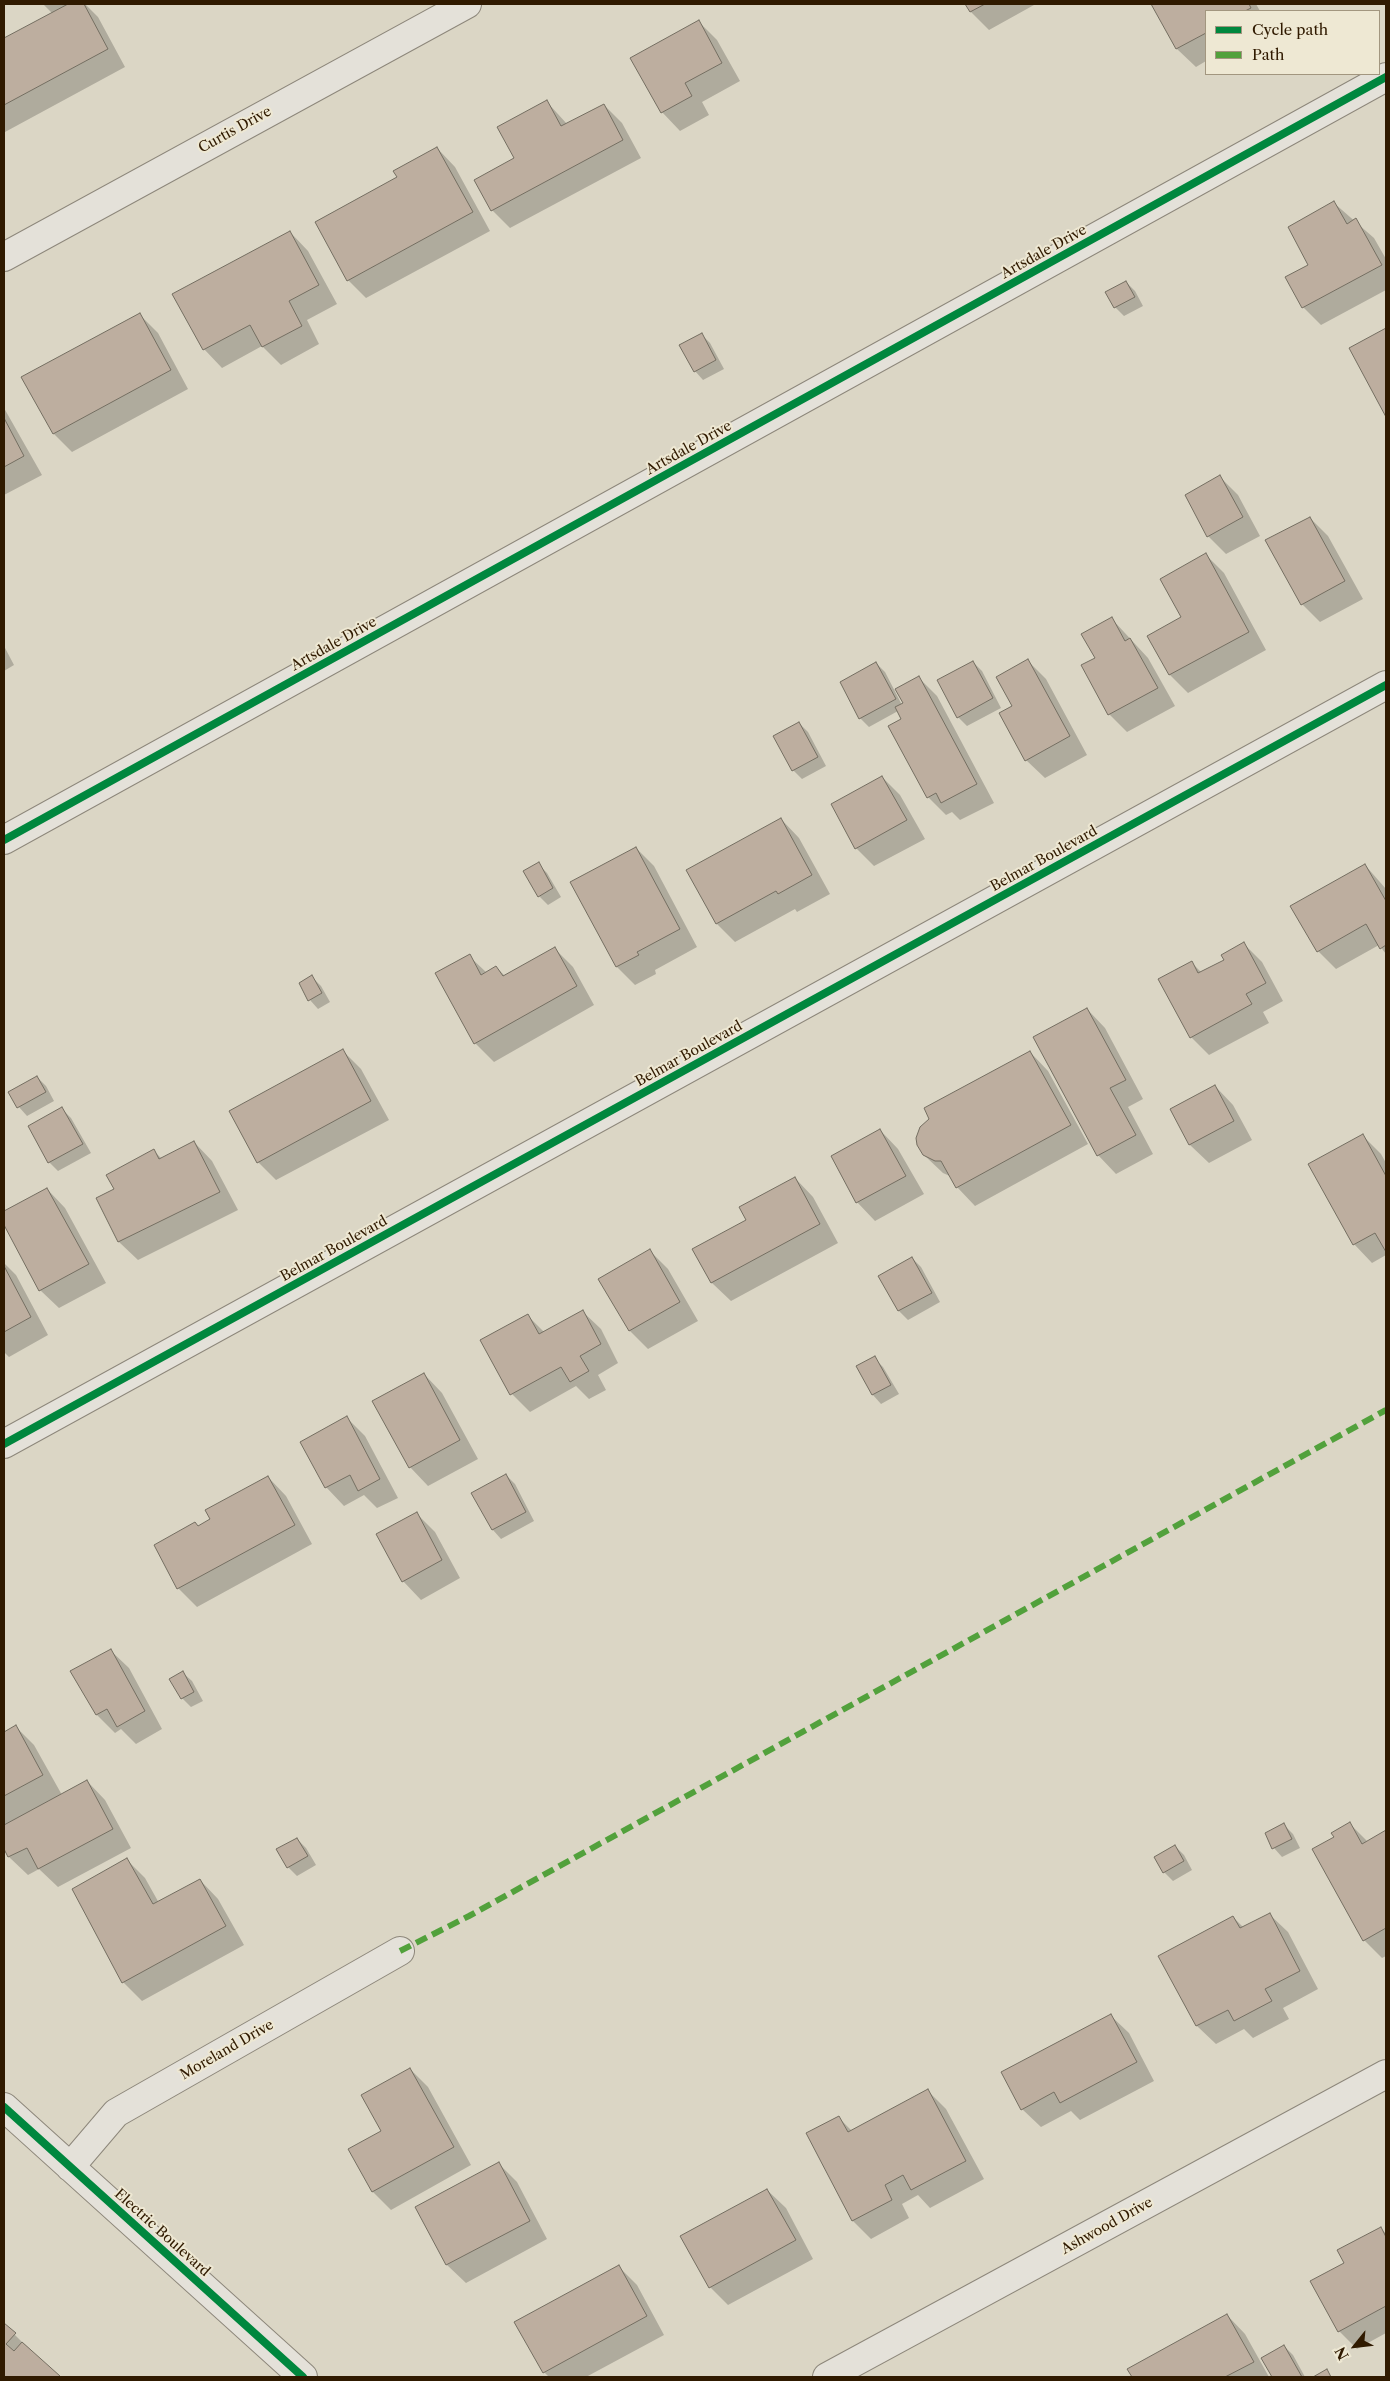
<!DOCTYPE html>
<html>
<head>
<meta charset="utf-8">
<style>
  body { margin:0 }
  #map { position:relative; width:1390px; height:2381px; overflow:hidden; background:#dbd6c5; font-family:"Libre Caslon Text",serif }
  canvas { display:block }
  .frame { position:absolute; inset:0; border:5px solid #301a00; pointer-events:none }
  .legend { position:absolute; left:1205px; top:10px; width:175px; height:65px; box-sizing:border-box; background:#eee8d3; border:1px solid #a2967f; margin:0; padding:6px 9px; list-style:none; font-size:15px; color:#301a00 }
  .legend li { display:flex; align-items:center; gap:10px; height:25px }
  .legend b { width:25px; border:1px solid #a2967f }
  .north { position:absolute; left:1330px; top:2321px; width:50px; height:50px; -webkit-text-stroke:4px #eee8d3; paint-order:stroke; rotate:241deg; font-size:14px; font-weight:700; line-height:20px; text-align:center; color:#301a00 }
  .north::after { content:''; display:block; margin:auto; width:18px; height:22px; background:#301a00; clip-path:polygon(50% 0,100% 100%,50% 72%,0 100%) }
</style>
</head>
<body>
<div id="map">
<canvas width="1390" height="2381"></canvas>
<div class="frame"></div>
<ul class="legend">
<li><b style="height:6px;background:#00873e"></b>Cycle path</li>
<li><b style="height:6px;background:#52a13c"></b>Path</li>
</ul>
<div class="north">N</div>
</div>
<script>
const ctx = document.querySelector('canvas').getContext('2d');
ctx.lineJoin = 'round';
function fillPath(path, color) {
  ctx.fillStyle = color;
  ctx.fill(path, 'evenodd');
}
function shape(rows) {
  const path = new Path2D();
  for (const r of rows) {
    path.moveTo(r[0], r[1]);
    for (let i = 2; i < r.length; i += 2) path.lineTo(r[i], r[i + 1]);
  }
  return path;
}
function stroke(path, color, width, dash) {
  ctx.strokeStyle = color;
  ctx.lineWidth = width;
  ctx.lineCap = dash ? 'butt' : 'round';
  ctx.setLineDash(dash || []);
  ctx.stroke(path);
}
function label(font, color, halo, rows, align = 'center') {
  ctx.font = font + ' "Libre Caslon Text",serif';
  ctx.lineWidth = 4;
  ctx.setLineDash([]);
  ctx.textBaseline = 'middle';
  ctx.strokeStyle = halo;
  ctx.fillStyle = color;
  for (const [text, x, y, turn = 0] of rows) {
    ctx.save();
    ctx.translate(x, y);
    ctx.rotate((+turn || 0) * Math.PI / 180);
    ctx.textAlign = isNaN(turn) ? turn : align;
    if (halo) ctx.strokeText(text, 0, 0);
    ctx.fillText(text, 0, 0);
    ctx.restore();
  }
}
fillPath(shape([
  [43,4,85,4,98,17,125,67,5,132,4,39,52,13],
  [966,4,1033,4,1034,5,989,30,971,12],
  [1152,4,1256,4,1260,11,1206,11,1206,61,1196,67,1177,49],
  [699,22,717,40,740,81,702,102,709,115,680,131,662,112],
  [547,102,567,124,604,105,622,123,641,158,510,228,492,210],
  [437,148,455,167,490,231,366,298,348,280,398,178],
  [1334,203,1374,238,1386,259,1386,290,1321,325,1303,307,1310,265],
  [290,232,308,251,337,304,307,320,319,344,281,365,262,346,222,368,204,349],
  [1126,282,1135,291,1143,306,1124,316,1115,307],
  [140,315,158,333,188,389,72,452,54,434,23,378],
  [1386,330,1386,414,1351,349],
  [702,335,710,343,724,369,703,380,695,371],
  [4,408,42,475,4,495],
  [1220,477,1238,495,1260,536,1226,554,1208,536],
  [1310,518,1328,536,1363,599,1320,622,1302,604],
  [1206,555,1224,573,1266,650,1188,693,1170,675,1149,636,1183,618],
  [1112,619,1148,658,1175,706,1127,732,1109,714,1096,659],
  [4,646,14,665,4,671],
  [1028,661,1046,679,1087,755,1045,778,1026,760,1014,707],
  [973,662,982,671,1001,708,967,726,958,717],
  [876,663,885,672,902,705,919,678,937,696,994,803,960,820,952,812,946,815,928,797,898,711,869,727,860,718],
  [799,723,808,732,826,766,802,779,793,770],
  [882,777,900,795,925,839,874,866,856,848],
  [781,819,799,838,830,894,797,912,795,909,735,942,717,924],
  [636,848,654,866,697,947,655,970,656,974,635,985,617,967,572,883],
  [538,864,547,873,561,897,548,905,539,896],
  [1365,865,1386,889,1386,954,1379,945,1336,969,1318,951],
  [1244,944,1262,962,1283,1001,1263,1012,1269,1023,1209,1055,1191,1037,1191,962,1202,973,1225,960],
  [555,949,573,967,594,1005,494,1062,475,1043,437,974,469,956,487,973,496,967,505,976],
  [312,977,321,986,330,1002,318,1009,310,1000],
  [1087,1009,1105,1028,1143,1099,1128,1107,1153,1154,1116,1174,1098,1155],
  [343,1051,361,1069,389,1120,276,1180,258,1162],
  [1030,1052,1048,1071,1088,1144,975,1206,957,1187,952,1177,943,1173,924,1155],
  [37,1077,46,1086,54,1101,27,1116,19,1107,10,1092],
  [1215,1086,1233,1105,1252,1140,1209,1163,1190,1145,1172,1109],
  [62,1109,71,1118,91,1153,58,1171,49,1162,30,1126],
  [880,1130,898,1149,924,1194,875,1221,857,1202],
  [1363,1136,1381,1154,1386,1163,1386,1255,1372,1263,1354,1244],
  [194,1142,212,1161,238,1210,138,1260,119,1242,97,1199,115,1189,153,1150,162,1159],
  [795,1178,813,1197,838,1243,731,1301,712,1283,694,1250,748,1221],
  [47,1189,65,1208,106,1283,59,1308,40,1290,4,1223,4,1213],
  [650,1251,668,1269,698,1321,648,1349,630,1331,600,1280],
  [912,1258,921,1267,940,1302,908,1320,899,1311,880,1276],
  [4,1263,16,1275,48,1335,9,1357,4,1352],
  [582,1311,601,1329,618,1363,598,1375,606,1390,589,1399,576,1386,530,1412,512,1394,528,1316,544,1332],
  [874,1358,883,1367,899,1394,881,1404,873,1395],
  [424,1374,442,1393,478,1459,428,1486,410,1467],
  [347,1418,365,1436,398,1498,377,1508,364,1495,344,1506,326,1487],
  [506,1475,515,1484,534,1521,501,1539,493,1530,473,1493],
  [268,1477,286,1496,312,1544,197,1607,178,1588,155,1545,199,1527],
  [417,1514,435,1532,460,1578,421,1600,403,1581],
  [110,1650,129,1668,162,1729,136,1744,121,1729,115,1733,97,1715],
  [183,1673,192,1681,203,1701,191,1707,182,1698],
  [16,1727,34,1745,62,1795,87,1781,105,1800,131,1848,58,1887,39,1869,28,1875,9,1857,4,1846,4,1733],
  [1350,1824,1368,1842,1386,1832,1386,1956,1382,1958,1364,1940,1335,1838],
  [1284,1825,1293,1834,1300,1848,1282,1857,1274,1848],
  [297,1839,306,1848,316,1865,297,1876,288,1867],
  [1175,1846,1184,1855,1192,1870,1173,1881,1164,1872],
  [127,1860,145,1878,159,1903,200,1880,218,1899,244,1945,142,2001,124,1983,73,1889],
  [1269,1914,1288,1932,1318,1989,1283,2008,1289,2019,1253,2038,1244,2029,1216,2044,1197,2026,1160,1957,1233,1917,1244,1928],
  [1110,2015,1129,2033,1154,2081,1080,2120,1071,2111,1041,2127,1022,2109],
  [410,2069,428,2087,471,2165,391,2210,373,2192,349,2150,383,2131],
  [928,2091,946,2109,984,2179,930,2208,918,2195,902,2204,909,2218,871,2239,853,2221,807,2134,838,2117,852,2131],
  [499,2164,517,2182,547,2239,466,2283,447,2265,417,2207],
  [767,2190,786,2208,813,2259,728,2305,710,2287],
  [1381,2228,1386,2234,1386,2333,1357,2349,1339,2331,1345,2263],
  [619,2267,637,2285,664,2335,586,2377,549,2377,544,2372],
  [1227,2315,1245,2334,1269,2377,1133,2377,1129,2369],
  [4,2324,33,2353,59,2377,4,2377],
  [1284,2346,1293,2355,1305,2377,1273,2377,1263,2358]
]), '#0003');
const building = shape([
  [68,4,84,4,108,49,4,105,4,38,68,4],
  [965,4,985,4,970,12,965,4],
  [1151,4,1249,4,1251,8,1245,11,1206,11,1206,33,1176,49,1151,4],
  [699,20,722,63,685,83,692,96,661,113,630,58,699,20],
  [547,100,561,126,604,104,623,140,491,211,474,180,514,158,497,127,547,100],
  [437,147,473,212,347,281,315,222,397,177,393,171,437,147],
  [1334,201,1347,224,1356,218,1382,265,1302,308,1285,277,1308,265,1288,227,1334,201],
  [290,231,319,285,289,301,302,326,262,347,250,325,203,350,172,294,290,231],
  [1126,281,1135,297,1114,308,1105,292,1126,281],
  [140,313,171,370,53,434,21,377,140,313],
  [1386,328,1386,417,1349,348,1386,328],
  [702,333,716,360,694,372,679,345,702,333],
  [4,418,24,456,4,467,4,418],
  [1220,475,1243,517,1207,537,1185,495,1220,475],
  [1310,517,1345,581,1301,605,1265,540,1310,517],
  [1206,553,1249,632,1169,675,1147,636,1181,617,1160,579,1206,553],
  [1112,617,1125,641,1130,638,1158,688,1108,715,1081,665,1095,658,1081,634,1112,617],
  [1028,659,1070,736,1025,761,999,713,1012,706,996,677,1028,659],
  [973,661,993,698,957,718,937,680,973,661],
  [876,662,896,699,859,719,840,682,876,662],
  [919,676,977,784,941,803,936,793,927,798,888,726,901,719,895,707,903,703,895,689,919,676],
  [799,722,818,757,792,771,773,736,799,722],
  [882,776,907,820,855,849,831,804,882,776],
  [781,818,812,875,778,894,776,891,716,924,686,870,781,818],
  [636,847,680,929,637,952,639,955,616,967,570,882,636,847],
  [539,862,553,888,538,897,523,871,539,862],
  [1365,864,1386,901,1386,945,1380,949,1366,924,1317,952,1290,906,1365,864],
  [1244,942,1266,983,1246,994,1252,1004,1190,1038,1158,979,1192,961,1198,973,1224,960,1221,955,1244,942],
  [555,947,577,986,474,1044,435,973,470,954,481,975,496,966,503,976,555,947],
  [312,975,322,993,308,1001,299,983,312,975],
  [1087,1008,1126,1080,1110,1088,1136,1135,1097,1156,1033,1037,1087,1008],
  [343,1049,371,1101,257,1163,229,1111,343,1049],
  [1030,1051,1071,1125,956,1188,941,1161,935,1161,923,1155,917,1145,916,1138,920,1127,929,1119,924,1108,1030,1051],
  [37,1076,46,1092,17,1108,8,1092,37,1076],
  [1215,1085,1234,1121,1189,1145,1170,1109,1215,1085],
  [62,1107,83,1144,48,1163,28,1126,62,1107],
  [880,1129,906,1176,856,1203,831,1156,880,1129],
  [1363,1134,1386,1176,1386,1252,1375,1233,1353,1245,1308,1164,1363,1134],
  [194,1141,220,1192,118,1242,96,1198,114,1189,106,1175,154,1149,159,1159,194,1141],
  [795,1177,820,1224,711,1283,692,1249,746,1220,739,1207,795,1177],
  [47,1188,89,1264,39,1291,4,1225,4,1211,47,1188],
  [650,1249,680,1302,629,1331,598,1279,650,1249],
  [912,1257,932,1293,898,1311,878,1276,912,1257],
  [4,1266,31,1317,4,1332,4,1266],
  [583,1310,601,1344,580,1356,589,1371,570,1382,561,1367,510,1395,480,1340,528,1314,539,1334,583,1310],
  [875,1356,891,1385,872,1395,856,1366,875,1356],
  [424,1373,460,1440,409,1468,372,1401,424,1373],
  [347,1416,380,1479,358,1491,350,1475,325,1488,300,1442,347,1416],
  [506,1474,526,1512,492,1530,471,1493,506,1474],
  [268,1476,295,1525,177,1589,154,1545,195,1522,198,1526,210,1519,205,1510,268,1476],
  [417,1512,442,1560,402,1582,376,1534,417,1512],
  [111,1649,145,1711,117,1727,107,1709,96,1715,70,1671,111,1649],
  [183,1671,194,1692,181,1699,169,1679,183,1671],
  [16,1725,43,1775,4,1796,4,1732,16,1725],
  [87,1780,113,1829,38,1869,27,1848,8,1857,4,1849,4,1825,87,1780],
  [1350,1822,1362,1844,1386,1830,1386,1928,1363,1941,1312,1849,1334,1837,1331,1833,1350,1822],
  [1284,1823,1292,1839,1272,1849,1265,1833,1284,1823],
  [297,1838,308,1856,287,1868,276,1849,297,1838],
  [1175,1845,1184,1861,1163,1873,1154,1857,1175,1845],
  [127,1858,153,1904,200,1879,226,1926,122,1983,72,1889,127,1858],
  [1270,1913,1300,1971,1265,1989,1272,2001,1234,2021,1228,2010,1196,2026,1158,1956,1233,1916,1240,1928,1270,1913],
  [1111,2014,1137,2062,1060,2103,1054,2092,1021,2110,1001,2072,1111,2014],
  [410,2068,454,2147,372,2192,348,2149,381,2131,361,2095,410,2068],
  [928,2089,966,2161,911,2190,903,2175,885,2185,892,2200,852,2221,806,2133,839,2116,848,2132,928,2089],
  [499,2162,530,2221,446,2265,415,2207,499,2162],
  [767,2189,796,2240,709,2288,680,2236,767,2189],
  [1381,2227,1386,2237,1386,2306,1338,2332,1310,2281,1344,2263,1337,2250,1381,2227],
  [619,2265,647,2316,543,2373,514,2322,619,2265],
  [1227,2314,1254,2362,1225,2377,1132,2377,1127,2369,1227,2314],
  [4,2323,16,2333,6,2344,14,2351,22,2342,60,2376,58,2377,4,2377,4,2323],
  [1284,2345,1302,2377,1272,2377,1261,2358,1284,2345],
  [1327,2369,1331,2377,1313,2377,1327,2369]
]);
fillPath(building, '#bdae9f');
stroke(building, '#746e61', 1);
const minor = shape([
  [4,257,467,4],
  [4,840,1386,77],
  [4,1444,1386,685],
  [4,2107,303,2377],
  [70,2167,116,2113,400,1951],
  [827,2377,1386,2074]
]);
stroke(minor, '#8d877b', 30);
stroke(minor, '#e4e1d9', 28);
stroke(shape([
  [400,1951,469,1916,1386,1410]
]), '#52a13c', 6, [12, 6]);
stroke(shape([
  [4,840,1386,77],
  [4,1444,1386,685],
  [4,2107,303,2377]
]), '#00873e', 8);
label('14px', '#301a00', '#eee8d3', [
  ["Curtis Drive",235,130,-29],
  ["Artsdale Drive",1044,252,-29],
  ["Artsdale Drive",689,448,-29],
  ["Artsdale Drive",334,644,-29],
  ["Belmar Boulevard",1044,859,-29],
  ["Belmar Boulevard",689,1054,-29],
  ["Belmar Boulevard",334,1249,-29],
  ["Moreland Drive",227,2050,-30],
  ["Ashwood Drive",1107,2226,-29],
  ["Electric Boulevard",162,2233,42]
]);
</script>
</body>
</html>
